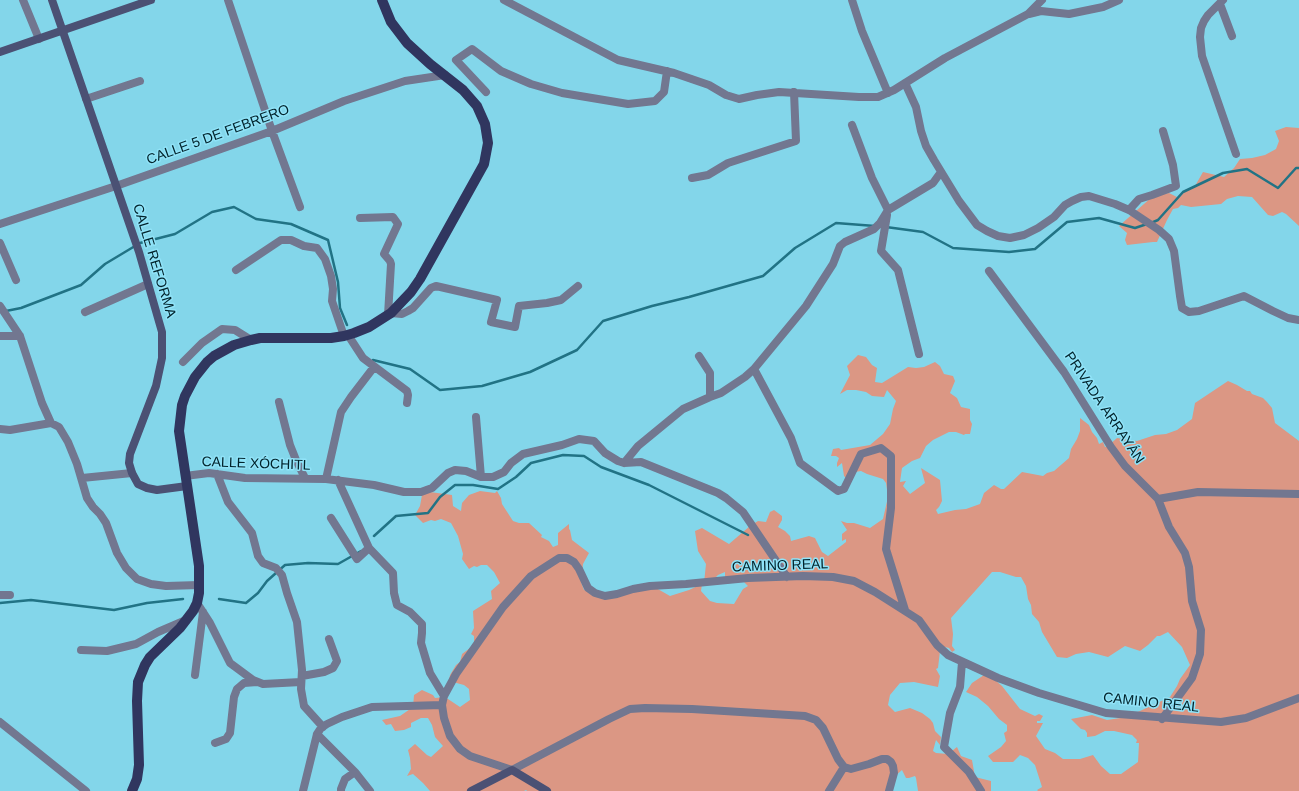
<!DOCTYPE html>
<html>
<head>
<meta charset="utf-8">
<style>
  body { margin:0 }
  canvas { display:block; background:#83d6ea }
</style>
</head>
<body>
<canvas width="1299" height="791"></canvas>
<script>
const ctx = document.querySelector('canvas').getContext('2d');
ctx.lineJoin = 'round';
function fillPath(path, color) {
  ctx.fillStyle = color;
  ctx.fill(path, 'evenodd');
}
function shape(rows) {
  const path = new Path2D();
  for (const r of rows) {
    path.moveTo(r[0], r[1]);
    for (let i = 2; i < r.length; i += 2) path.lineTo(r[i], r[i + 1]);
  }
  return path;
}
function stroke(path, color, width, dash) {
  ctx.strokeStyle = color;
  ctx.lineWidth = width;
  ctx.lineCap = dash ? 'butt' : 'round';
  ctx.setLineDash(dash || []);
  ctx.stroke(path);
}
function label(font, color, halo, rows, align = 'center') {
  ctx.font = font + ' Arial,sans-serif';
  ctx.lineWidth = 3;
  ctx.setLineDash([]);
  ctx.textBaseline = 'middle';
  ctx.strokeStyle = halo;
  ctx.fillStyle = color;
  for (const [text, x, y, turn = 0] of rows) {
    ctx.save();
    ctx.translate(x, y);
    ctx.rotate((+turn || 0) * Math.PI / 180);
    ctx.textAlign = isNaN(turn) ? turn : align;
    if (halo) ctx.strokeText(text, 0, 0);
    ctx.fillText(text, 0, 0);
    ctx.restore();
  }
}
fillPath(shape([
  [1286,127,1299,128,1299,226,1286,214,1282,212,1273,216,1268,215,1252,197,1238,196,1227,199,1221,204,1191,207,1181,205,1178,208,1173,209,1167,220,1157,242,1153,242,1127,245,1125,240,1127,233,1119,226,1153,196,1169,193,1179,198,1186,190,1188,190,1195,186,1203,172,1224,177,1234,168,1240,159,1252,158,1265,155,1276,149,1279,141,1275,131],
  [858,355,866,357,872,365,877,368,875,382,882,383,908,367,916,368,924,367,935,362,940,366,944,374,953,376,955,381,950,393,957,398,961,407,970,409,970,420,972,424,970,434,965,434,964,435,956,432,949,432,933,440,926,446,920,458,912,461,902,468,900,482,906,481,903,486,910,494,925,483,921,468,940,480,942,501,939,507,936,510,938,514,955,510,966,509,980,504,984,493,994,485,1001,489,1004,489,1022,472,1043,476,1047,473,1054,471,1069,458,1071,449,1077,439,1080,431,1080,418,1089,425,1092,432,1097,438,1099,444,1103,442,1105,447,1108,446,1117,438,1137,441,1155,435,1166,434,1177,430,1192,419,1195,403,1228,381,1237,385,1247,391,1250,391,1252,394,1263,398,1267,402,1272,408,1275,423,1299,441,1299,791,1038,791,1037,790,1042,787,1035,765,1028,758,1020,755,1013,762,993,762,988,756,1001,747,1006,741,1004,733,1007,731,1007,725,999,719,988,706,977,697,966,692,972,683,987,673,1002,686,1020,709,1035,716,1039,714,1043,716,1040,721,1037,721,1037,723,1043,723,1036,736,1045,749,1055,753,1063,759,1080,759,1093,755,1101,766,1110,774,1121,774,1138,762,1139,743,1136,743,1137,740,1132,735,1114,731,1105,731,1095,736,1087,737,1087,733,1085,730,1081,729,1071,719,1092,715,1107,720,1127,717,1170,697,1177,686,1180,679,1190,665,1182,647,1168,632,1160,636,1157,636,1148,645,1140,651,1125,646,1108,657,1089,652,1076,654,1067,658,1057,657,1042,632,1039,622,1032,614,1031,605,1028,599,1026,586,1021,577,1016,577,1000,572,992,572,951,618,953,634,952,646,955,650,952,652,949,648,945,647,940,651,938,668,936,669,940,676,938,687,914,682,900,683,890,695,888,705,895,712,910,708,922,713,930,719,933,723,935,731,941,737,940,745,936,740,933,751,936,753,948,754,957,747,961,756,972,760,975,777,991,781,991,791,918,791,916,778,915,776,909,778,906,778,902,770,887,783,889,791,527,791,526,790,524,791,430,791,423,783,413,774,407,776,411,769,410,758,408,750,415,744,427,755,431,757,443,746,435,737,432,725,428,718,421,718,411,723,411,727,404,730,395,731,391,724,386,725,382,720,400,716,413,707,414,695,422,690,433,695,435,698,445,697,460,707,470,700,469,689,464,685,449,681,450,675,456,665,460,662,462,654,474,645,474,636,471,634,474,628,473,611,492,599,491,591,500,583,494,572,487,565,481,565,477,567,474,566,469,569,462,559,463,554,458,536,451,523,441,519,435,521,431,520,423,523,415,515,420,506,422,495,425,490,425,486,430,487,430,492,452,495,453,506,461,511,462,503,469,495,480,491,495,493,497,491,501,498,502,504,513,521,519,523,529,523,542,535,541,537,549,541,553,547,558,545,558,533,569,524,569,529,570,530,572,540,589,553,583,564,581,582,584,590,593,592,600,595,656,588,670,596,689,590,702,584,701,591,710,601,717,603,734,604,743,589,748,586,739,577,731,576,727,579,725,577,725,572,718,575,712,581,704,583,706,564,698,551,695,531,702,528,729,544,750,526,758,521,766,522,770,512,774,510,782,516,782,520,778,527,785,531,790,536,791,541,809,536,815,538,822,552,828,556,846,542,846,539,842,541,842,534,847,530,841,521,847,523,854,523,870,528,883,519,888,497,886,483,883,479,867,474,861,471,855,472,848,480,844,476,842,463,837,467,837,463,839,458,836,456,831,456,833,449,839,448,841,450,870,445,883,434,890,424,893,409,896,401,887,390,884,397,872,396,866,392,856,390,847,390,840,394,850,375,847,366]
]), '#db9784');
stroke(shape([
  [1151,223,1158,220,1183,192,1223,173,1247,169,1278,188,1296,168,1299,168],
  [886,227,923,232,953,248,1009,252,1035,249,1067,222,1099,218,1135,228,1147,224],
  [6,311,21,308,81,285,105,264,140,243,175,234,212,212,234,207,256,219,291,224,328,240,338,282,340,308,347,325],
  [373,360,410,369,440,390,482,386,530,372,577,350,603,321,652,306,689,297,763,276,795,248,836,223,875,226],
  [374,536,396,516,428,513,440,497,455,485,473,485,498,489,516,477,531,463,563,455,584,456,601,467,649,485,748,535],
  [219,599,246,603,258,593,267,581,285,565,308,563,338,564,361,551],
  [0,603,31,600,114,610,147,603,183,599]
]), '#217385', 2.5);
stroke(shape([
  [23,0,39,39],
  [228,0,272,131,300,207],
  [504,0,618,60,674,73,709,85,726,95,739,99,757,95,779,92,859,97,878,97,894,90,945,58,1028,14,1042,0],
  [852,0,862,31,888,93],
  [1223,0,1208,15,1204,21,1201,28,1200,37,1202,56,1236,154],
  [1220,4,1232,36],
  [1029,14,1041,11,1069,14,1103,7,1119,0],
  [905,83,916,107,921,131,926,146,934,160,959,201,977,225,987,231,998,236,1010,238,1024,235,1038,228,1054,217,1065,205,1072,201,1081,197,1089,196,1115,204,1129,210,1159,230,1169,239,1174,251,1180,296,1182,308,1189,312,1199,311,1244,296,1273,311,1288,318,1299,320],
  [486,92,456,60,472,49,501,71,531,84,562,93,628,104,655,101,664,92,667,71],
  [86,99,140,81],
  [852,125,872,178,888,210],
  [692,178,708,175,728,163,796,141,794,92],
  [1129,210,1139,199,1152,195,1176,186,1173,165,1163,131],
  [887,215,881,251,898,270,919,354],
  [360,218,393,217,398,224,384,254,390,261,391,264,388,315],
  [0,224,116,186,272,131,344,101,405,81,445,75],
  [0,243,16,280],
  [236,270,281,240,291,240,304,246,317,248,325,259,331,276,333,289,332,301,344,336],
  [989,271,1064,372,1111,447,1125,466,1158,499,1169,527,1185,553,1189,567,1192,601,1201,630,1200,654,1192,678,1162,719],
  [0,306,20,336,42,403,51,423,59,427,68,442,77,464,87,498,93,507,100,514,106,523,117,553,126,568,137,579,151,584,166,586,199,585],
  [85,312,148,284],
  [391,313,402,314,408,311,413,308,431,288,436,286,497,300,491,322,515,327,519,306,547,303,561,300,578,286],
  [348,335,363,358,407,391,408,395,407,403],
  [0,336,20,336],
  [699,356,710,373,710,397],
  [183,362,202,343,222,329,235,330,251,340],
  [754,369,791,438,800,463,838,491,844,489,861,454,881,448,891,456,891,508,886,549,905,610],
  [279,402,290,445,296,460,305,478],
  [476,417,481,477],
  [0,429,10,430,51,423],
  [624,463,638,446,683,409,710,397,721,393,745,377,754,369,806,306,833,264,840,246,845,242,874,229,880,223,888,210,933,183,941,172],
  [217,474,228,502,252,533,258,556,263,563,276,568,282,575,287,593,297,622,302,670,301,689,304,706,323,727],
  [185,476,209,473,245,478,326,479,374,485,404,492,421,492,432,488,448,473,455,470,466,471,481,477,493,477,504,472,511,463,523,454,562,445,579,439,594,441,605,453,618,461,624,463,641,462,718,493,726,498,743,512,787,577],
  [82,478,132,473],
  [326,479,341,412,351,397,374,367],
  [338,480,342,489,369,548,393,573,394,593,397,605,410,612,422,624,422,633,421,643,430,673,444,696],
  [1158,499,1198,492,1299,494],
  [331,518,357,559,369,548],
  [0,595,10,595],
  [197,603,210,623,230,663,253,680,263,684,301,682],
  [81,650,107,651,136,644,158,632,186,620],
  [962,662,960,687,950,713,944,747,969,772,981,791],
  [195,675,203,612],
  [302,676,324,672,333,668,337,661,329,639],
  [0,722,86,791],
  [317,734,355,772,370,791],
  [215,743,226,739,230,733,234,697,237,689,244,683,257,682],
  [303,791,317,734,321,728,327,724,342,717,372,707,442,705],
  [341,791,341,789,345,779,355,772],
  [829,791,844,767],
  [889,791,894,773,893,766,891,762,887,759,882,759,869,764,851,769,844,767,838,759,823,728,816,720,805,716,692,709,645,708,630,709,609,719,512,770,470,756,460,749,450,736,444,718,442,705,444,696,456,674,503,607,531,576,559,558,567,558,574,562,579,569,588,588,595,593,605,596,617,594,633,589,650,586,686,584,748,578,803,576,833,577,854,581,875,592,919,620,937,645,948,655,998,678,1039,693,1106,713,1221,722,1246,718,1299,698]
]), '#727790', 8);
stroke(shape([
  [52,0,139,252,162,332,162,358,156,386,130,454,129,463,132,473,138,484,147,488,157,490,187,486],
  [0,52,151,0],
  [471,791,512,770,547,791]
]), '#4b5174', 8);
stroke(shape([
  [132,791,137,779,139,765,137,701,138,682,145,665,150,657,180,628,193,611,197,603,199,593,199,566,179,431,182,405,185,396,195,377,207,362,214,356,234,345,251,340,260,338,331,338,344,336,354,333,369,327,391,313,411,292,420,279,484,164,488,143,485,124,477,106,463,90,430,64,407,43,391,22,382,0]
]), '#30365f', 10);
label('14px', '#00222a', '#90e3f8', [
  ["CALLE 5 DE FEBRERO",218,135,-20],
  ["CALLE REFORMA",154,261,73],
  ["PRIVADA ARRAYÁN",1104,408,56],
  ["CALLE XÓCHITL",256,464,2],
  ["CAMINO REAL",780,566,-2],
  ["CAMINO REAL",1151,703,6]
]);
</script>
</body>
</html>
